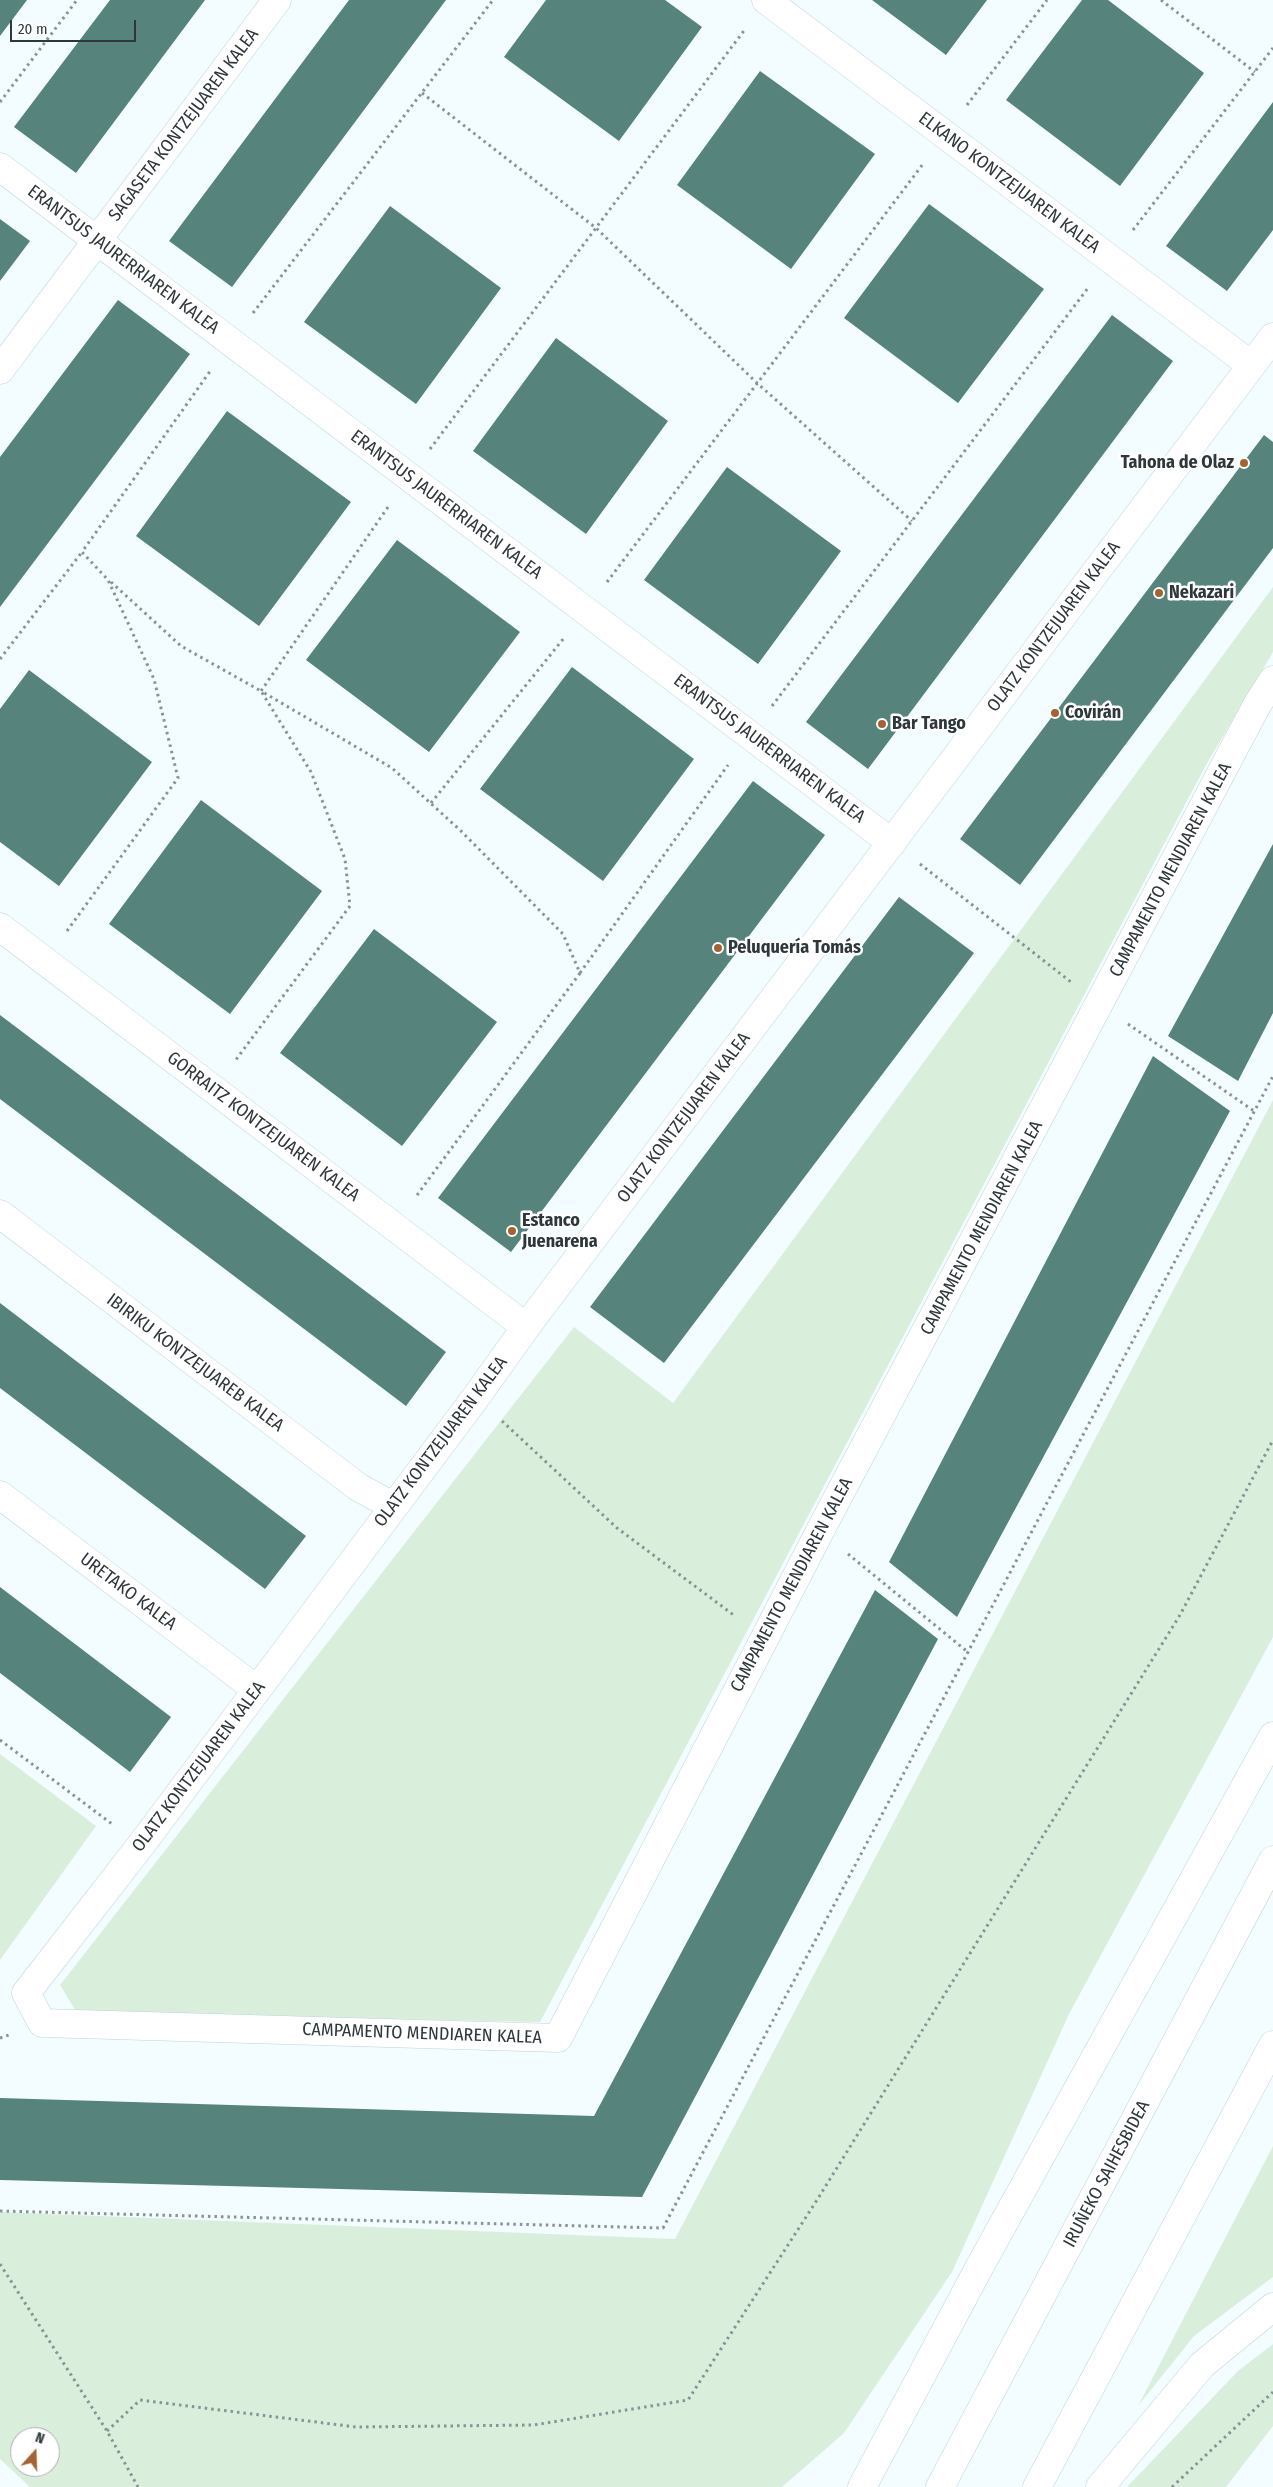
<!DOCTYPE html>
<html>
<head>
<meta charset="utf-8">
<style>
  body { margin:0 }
  #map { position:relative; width:1273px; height:2487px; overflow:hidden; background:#f3fcff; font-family:"Fira Sans Condensed",sans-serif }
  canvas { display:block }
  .north { position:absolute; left:10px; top:2427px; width:50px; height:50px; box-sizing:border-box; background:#fff; border:1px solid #abafb0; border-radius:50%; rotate:20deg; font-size:14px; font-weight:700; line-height:20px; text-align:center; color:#2e373a }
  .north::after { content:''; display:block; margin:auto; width:18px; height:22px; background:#a66332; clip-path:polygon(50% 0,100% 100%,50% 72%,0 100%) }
  .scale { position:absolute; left:10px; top:20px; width:126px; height:22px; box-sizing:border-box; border:2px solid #2e373a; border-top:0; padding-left:6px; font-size:15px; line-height:18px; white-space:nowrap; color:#2e373a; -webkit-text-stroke:4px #fff; paint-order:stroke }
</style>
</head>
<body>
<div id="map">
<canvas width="1273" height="2487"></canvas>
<div class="north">N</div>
<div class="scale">20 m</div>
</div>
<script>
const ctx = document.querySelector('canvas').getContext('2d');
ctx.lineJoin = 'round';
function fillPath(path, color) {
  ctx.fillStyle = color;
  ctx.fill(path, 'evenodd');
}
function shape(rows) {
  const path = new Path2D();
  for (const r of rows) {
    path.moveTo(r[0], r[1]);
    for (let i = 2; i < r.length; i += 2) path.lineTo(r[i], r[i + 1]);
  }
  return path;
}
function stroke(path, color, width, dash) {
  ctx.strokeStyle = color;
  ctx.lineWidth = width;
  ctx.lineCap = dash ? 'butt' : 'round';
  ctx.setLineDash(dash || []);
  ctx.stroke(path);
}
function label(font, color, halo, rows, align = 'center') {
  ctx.font = font + ' "Fira Sans Condensed",sans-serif';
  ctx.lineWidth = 5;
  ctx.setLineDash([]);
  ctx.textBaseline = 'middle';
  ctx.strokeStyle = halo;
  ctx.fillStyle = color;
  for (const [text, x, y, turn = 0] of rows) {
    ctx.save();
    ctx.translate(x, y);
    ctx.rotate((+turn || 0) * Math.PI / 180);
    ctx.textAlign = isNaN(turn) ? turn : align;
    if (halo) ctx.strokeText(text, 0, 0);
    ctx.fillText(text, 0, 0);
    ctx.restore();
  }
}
fillPath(shape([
  [1273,587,1273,652,1206,765,540,2022,77,2013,60,1985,574,1327,673,1403],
  [1273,1100,1273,1637,1069,2014,952,2272,844,2433,782,2487,30,2487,0,2459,0,2212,675,2239],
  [20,2437,50,2437,50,2467,20,2467],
  [0,1754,96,1826,0,1960],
  [1273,2146,1273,2277,1194,2336,1138,2406],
  [1273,2344,1273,2426,1226,2487,1127,2487,1238,2371]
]), '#d9efdc');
fillPath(shape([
  [0,0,27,0,0,36],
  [110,0,205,0,76,173,14,127],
  [349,0,446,0,232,287,169,241],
  [546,0,665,0,702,27,619,141,504,57],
  [872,0,987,0,946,55],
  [1082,0,1108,0,1204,73,1120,186,1006,100],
  [760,71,875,154,791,269,677,185],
  [1273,102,1273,230,1227,291,1166,246],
  [929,204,1044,289,958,403,844,318],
  [390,206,501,288,416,404,304,322],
  [0,219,30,241,0,281],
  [118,300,190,354,0,607,0,457],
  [1112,315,1173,361,868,769,806,722],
  [556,338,668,421,586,534,473,451],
  [227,411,351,502,259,626,136,536],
  [1264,435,1273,442,1273,548,1020,885,960,839],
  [727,467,841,551,758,664,644,580],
  [397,540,520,632,429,752,306,660],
  [572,667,694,759,603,881,480,789],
  [29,670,152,762,59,886,0,842,0,709],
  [753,781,825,835,511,1252,438,1198],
  [201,800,322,891,230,1014,109,924],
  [1273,844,1273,1013,1238,1081,1168,1036],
  [899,897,974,953,664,1363,590,1307],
  [374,929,497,1022,402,1146,280,1053],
  [0,1015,446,1352,406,1406,0,1099],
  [1153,1056,1230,1111,957,1617,889,1562],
  [0,1303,306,1536,265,1589,0,1388],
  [0,1587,171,1717,130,1772,0,1673],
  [875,1590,938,1639,642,2197,0,2180,0,2098,594,2116]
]), '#56837b');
const minor = shape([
  [766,0,1251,365],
  [0,167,892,843],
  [1273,337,526,1327,476,1397,141,1845,26,1993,42,2023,558,2038,820,1531,1257,705,1273,680],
  [0,370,277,0],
  [0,927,526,1327],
  [0,1214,358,1487,393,1506],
  [0,1495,256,1689]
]);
const motorway = shape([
  [862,2487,980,2266,1273,1736],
  [940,2487,1273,1860],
  [1037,2487,1273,2045],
  [1100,2487,1202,2365,1273,2307]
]);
stroke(minor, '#bcd4da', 29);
stroke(motorway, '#bcd4da', 29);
stroke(shape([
  [1161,0,1255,72],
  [422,93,596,228,757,383,912,521],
  [0,102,77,0],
  [967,105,1047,0],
  [1133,230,1273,48],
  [253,313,493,0],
  [430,449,746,28],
  [388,507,261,691,392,768,461,831,563,934,580,973,415,1198],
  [111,582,181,646,261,691,311,772,345,859,350,906,235,1061],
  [607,582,923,164],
  [0,659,82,552],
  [772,706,1088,288],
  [431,803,564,638],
  [920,864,1071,982],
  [67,931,178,778,154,679,108,580,82,552,211,370],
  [580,973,728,765],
  [1128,1024,1254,1111],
  [502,1421,617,1528,735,1616],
  [848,1554,969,1653],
  [0,1740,112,1824],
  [0,2038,9,2035],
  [0,2211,663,2228,1273,1076],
  [0,2264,107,2431,138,2487],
  [107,2431,140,2400,356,2427,534,2425,688,2400,817,2200,1180,1615,1273,1440],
  [1172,2487,1273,2392]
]), '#899295', 3, [2.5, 4]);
stroke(minor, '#fff', 28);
stroke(motorway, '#fff', 28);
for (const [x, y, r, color] of [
  [1244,463,5,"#a66332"],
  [1159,593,5,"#a66332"],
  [1055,713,5,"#a66332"],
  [882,724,5,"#a66332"],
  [718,948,5,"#a66332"],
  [512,1231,5,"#a66332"]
]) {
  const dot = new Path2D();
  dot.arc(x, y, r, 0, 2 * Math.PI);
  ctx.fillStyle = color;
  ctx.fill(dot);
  stroke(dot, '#fff', 2);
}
label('18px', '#2e373a', '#fff', [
  ["SAGASETA KONTZEJUAREN KALEA",184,125,-53],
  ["ELKANO KONTZEJUAREN KALEA",1009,183,37],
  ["ERANTSUS JAURERRIAREN KALEA",123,260,37],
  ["ERANTSUS JAURERRIAREN KALEA",446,505,37],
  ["OLATZ KONTZEJUAREN KALEA",1054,627,-53],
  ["ERANTSUS JAURERRIAREN KALEA",769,749,37],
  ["CAMPAMENTO MENDIAREN KALEA",1171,870,-62],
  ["OLATZ KONTZEJUAREN KALEA",684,1118,-53],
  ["GORRAITZ KONTZEJUAREN KALEA",263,1127,37],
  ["CAMPAMENTO MENDIAREN KALEA",982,1228,-62],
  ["IBIRIKU KONTZEJUAREB KALEA",195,1363,37],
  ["OLATZ KONTZEJUAREN KALEA",441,1442,-53],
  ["CAMPAMENTO MENDIAREN KALEA",792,1585,-62],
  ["URETAKO KALEA",128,1592,37],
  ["OLATZ KONTZEJUAREN KALEA",199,1767,-53],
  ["CAMPAMENTO MENDIAREN KALEA",422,2034,2],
  ["IRUÑEKO SAIHESBIDEA",1107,2174,-62]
]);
label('bold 18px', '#2e373a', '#fff', [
  ["Tahona de Olaz",1234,463,"right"],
  ["Nekazari",1169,593],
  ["Covirán",1065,713],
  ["Bar Tango",892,724],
  ["Peluquería Tomás",728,948],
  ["Estanco",522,1221],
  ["Juenarena",522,1242]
], 'left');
</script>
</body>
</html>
